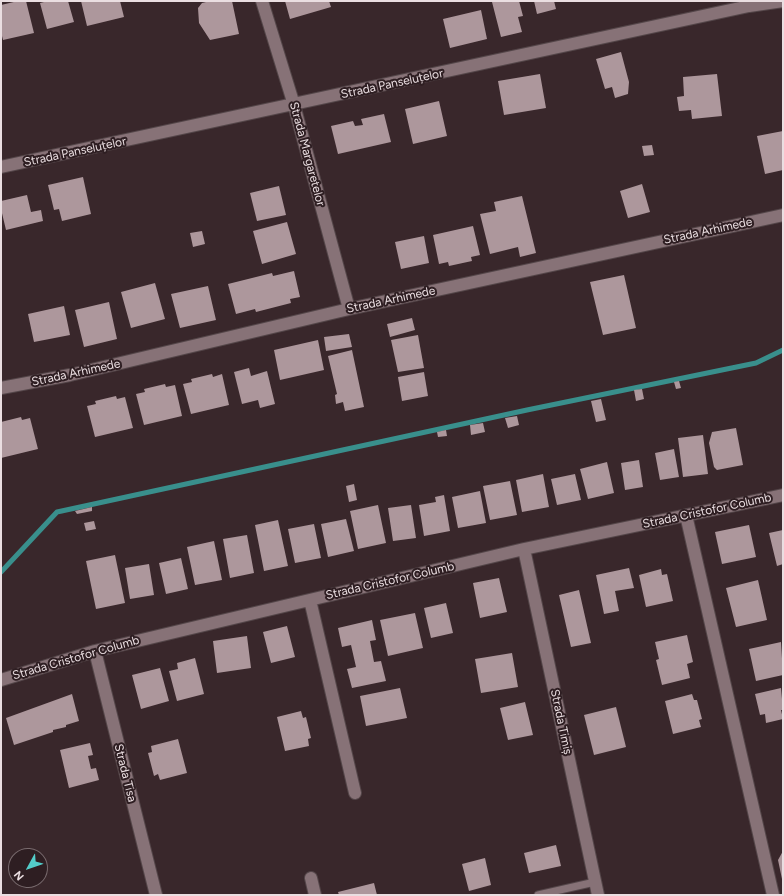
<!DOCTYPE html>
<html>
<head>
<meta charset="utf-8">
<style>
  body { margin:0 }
  #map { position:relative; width:784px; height:896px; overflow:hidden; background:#39272b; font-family:Figtree,sans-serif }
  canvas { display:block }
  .frame { position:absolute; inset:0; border:2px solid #eadee1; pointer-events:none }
  .north { position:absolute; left:8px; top:848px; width:40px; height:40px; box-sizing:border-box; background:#2e1e22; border:1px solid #796b6e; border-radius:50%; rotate:230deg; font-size:11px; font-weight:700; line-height:16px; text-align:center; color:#eadee1 }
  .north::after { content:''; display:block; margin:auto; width:14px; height:18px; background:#53cdca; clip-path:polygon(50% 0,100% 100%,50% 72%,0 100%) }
</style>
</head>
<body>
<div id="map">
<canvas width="784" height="896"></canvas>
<div class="frame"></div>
<div class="north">N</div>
</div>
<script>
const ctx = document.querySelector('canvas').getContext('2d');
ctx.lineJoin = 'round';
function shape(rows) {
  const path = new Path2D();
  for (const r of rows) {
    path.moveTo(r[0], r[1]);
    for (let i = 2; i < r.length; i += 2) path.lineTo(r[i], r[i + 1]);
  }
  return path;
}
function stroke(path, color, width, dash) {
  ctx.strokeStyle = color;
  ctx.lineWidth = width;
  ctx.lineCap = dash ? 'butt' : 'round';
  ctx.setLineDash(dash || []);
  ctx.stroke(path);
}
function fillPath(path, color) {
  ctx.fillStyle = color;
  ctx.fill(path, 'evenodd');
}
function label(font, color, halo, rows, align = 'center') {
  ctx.font = font + ' Figtree,sans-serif';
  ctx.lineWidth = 4;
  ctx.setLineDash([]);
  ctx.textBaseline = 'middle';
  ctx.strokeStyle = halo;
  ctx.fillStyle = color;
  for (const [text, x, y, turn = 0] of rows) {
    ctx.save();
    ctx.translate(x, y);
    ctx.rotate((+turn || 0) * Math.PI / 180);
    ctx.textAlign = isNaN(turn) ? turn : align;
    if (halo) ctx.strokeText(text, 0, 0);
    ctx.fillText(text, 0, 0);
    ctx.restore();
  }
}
stroke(shape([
  [1,572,57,512,527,410,756,363,783,350]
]), '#398f8c', 5);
fillPath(shape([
  [18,1,26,1,34,33,3,40,1,32,1,5],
  [48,1,68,1,74,22,47,29,40,3],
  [81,1,120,1,124,17,87,26],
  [210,1,232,1,239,34,210,40,199,23,198,8,202,3],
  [285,1,329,1,331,7,290,19],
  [519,1,523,16,518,17,522,32,501,37,492,2],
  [534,1,554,1,556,9,537,14],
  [481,10,487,39,450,48,443,19],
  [621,52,629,82,628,94,615,98,612,87,605,89,596,59],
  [540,74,546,108,504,115,498,81],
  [717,74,722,116,692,119,691,110,679,111,677,97,684,96,683,77],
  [439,101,447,136,413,144,405,109],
  [384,114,391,142,338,154,331,126,353,121,355,126,363,125,361,119],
  [783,131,783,170,765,174,757,136],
  [652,145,654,155,644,156,642,146],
  [83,177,91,214,62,221,59,209,54,210,48,185],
  [642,184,650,212,628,218,620,191],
  [279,186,286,215,257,221,250,193],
  [27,195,31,212,41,210,43,221,6,230,1,209,1,201],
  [522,196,536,253,520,257,518,247,490,254,480,214,496,211,494,202],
  [287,222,296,254,262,264,253,231],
  [473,226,480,255,471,257,472,261,449,266,448,262,439,264,433,235],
  [202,231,205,244,193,247,190,233],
  [424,236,429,263,401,269,395,242],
  [294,271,300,297,290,299,291,303,256,312,255,309,236,314,228,284,272,273,273,276],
  [624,275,636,328,603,335,590,282],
  [155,283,165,319,131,328,121,292],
  [208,286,216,320,180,328,171,294],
  [109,302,117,339,84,347,75,310],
  [64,306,70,335,34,342,28,314],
  [412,318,415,330,390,337,387,324],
  [349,334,352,347,326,351,324,337],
  [418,335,424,368,398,372,391,340],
  [318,340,324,370,280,380,274,350],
  [352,350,364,407,345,411,343,402,336,404,335,395,337,394,328,356],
  [249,368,251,376,267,371,275,404,260,408,258,400,242,404,234,372],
  [424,372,428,396,402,401,398,377],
  [212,374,213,377,222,374,229,405,191,414,183,384,192,382,191,379],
  [679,381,681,388,676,389,674,382],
  [165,384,166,387,175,385,182,416,144,425,136,394,145,392,144,389],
  [642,389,644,399,636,401,634,390],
  [116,396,117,399,125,397,133,428,95,437,87,406,96,404,95,401],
  [601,399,606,420,596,422,591,401],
  [517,416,519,425,508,428,505,418],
  [21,417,22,420,30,418,38,449,1,458,1,422],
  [483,423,485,432,471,435,470,425],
  [736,428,743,465,717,470,714,467,709,443,712,432],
  [446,430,447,436,438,437,437,432],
  [703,435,708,474,683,477,678,438],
  [674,449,679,477,660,480,655,453],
  [639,460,643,487,625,490,621,463],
  [607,462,614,493,588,499,580,469],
  [543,474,549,507,522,512,516,480],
  [575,474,581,500,557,505,551,479],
  [510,481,517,515,490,520,483,486],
  [354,484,357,500,349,502,346,486],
  [480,491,486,523,458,528,452,497],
  [444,495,450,531,424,536,419,505,436,502,435,497],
  [378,505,386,543,358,549,350,511],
  [411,505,416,538,393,541,388,508],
  [92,507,92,511,77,514,75,511],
  [346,519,354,551,328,557,321,524],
  [278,520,288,566,264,571,255,525],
  [94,521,96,529,86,531,84,523],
  [314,524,321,558,295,563,288,529],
  [749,525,756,557,722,564,715,532],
  [783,530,783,564,777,566,769,533],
  [247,535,254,573,230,578,223,539],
  [214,541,222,580,195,585,187,547],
  [115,555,125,603,96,609,86,561],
  [181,558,188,589,166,594,159,563],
  [149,564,154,595,130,599,125,568],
  [629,568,634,588,615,591,619,611,604,614,596,575],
  [661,569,662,575,667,574,673,601,646,607,639,575],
  [499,578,507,612,480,618,473,583],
  [758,580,767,620,736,627,726,588],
  [579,590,591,643,571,647,559,595],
  [446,603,453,633,431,638,424,608],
  [415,613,423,648,388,656,380,620],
  [372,620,376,640,370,641,374,662,381,661,386,681,352,688,347,669,356,667,351,645,342,647,338,628],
  [287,626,295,657,271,663,263,632],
  [687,635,693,662,687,664,690,678,662,685,656,660,659,659,655,642],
  [247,636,251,668,217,673,213,641],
  [781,642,783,675,756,681,749,649],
  [512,653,518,687,481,693,475,659],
  [195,658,204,694,177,701,169,671,178,669,177,663],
  [160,668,169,701,141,709,132,675],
  [400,688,407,718,366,726,360,696],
  [781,688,783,710,781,710,783,719,766,723,765,714,760,715,755,694],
  [72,694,79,721,66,725,66,727,53,730,53,732,14,745,6,718],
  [692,694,694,700,697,700,702,719,699,720,701,727,673,734,665,701],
  [525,702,533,735,508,740,500,708],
  [616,707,626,747,594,755,584,715],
  [301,711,303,718,306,717,311,738,308,739,309,746,285,751,277,717],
  [178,739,187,773,160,780,158,774,154,776,148,753,152,752,151,746],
  [90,743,93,755,88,756,91,769,96,768,99,780,69,788,60,750],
  [556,845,561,866,529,873,524,853],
  [783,851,783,879,782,879,778,860],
  [485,858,491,885,469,891,462,864],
  [374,883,377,895,339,895,338,892]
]), '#ad979c');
const lane = shape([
  [538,895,595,882]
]);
const street = shape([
  [262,1,294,105,349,309],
  [1,167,749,6,783,1],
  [1,388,70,375,349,309,783,215],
  [686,515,773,895],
  [524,549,598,895],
  [310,600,355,793],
  [95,651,156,895],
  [1,680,95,651,524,549,783,495],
  [311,878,315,895]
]);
stroke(lane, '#544649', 9);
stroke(street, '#544649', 14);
stroke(lane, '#877277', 7);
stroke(street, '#877277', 12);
label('12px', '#eadee1', '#2e1e22', [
  ["Strada Panseluțelor",392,84,-12],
  ["Strada Panseluțelor",75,152,-12],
  ["Strada Margaretelor",307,154,75],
  ["Strada Arhimede",708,231,-12],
  ["Strada Arhimede",391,300,-12],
  ["Strada Arhimede",76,373,-12],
  ["Strada Cristofor Columb",707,511,-12],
  ["Strada Cristofor Columb",390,581,-13],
  ["Strada Cristofor Columb",76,658,-16],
  ["Strada Timiș",561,722,78],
  ["Strada Tisa",125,773,76]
]);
</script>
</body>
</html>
